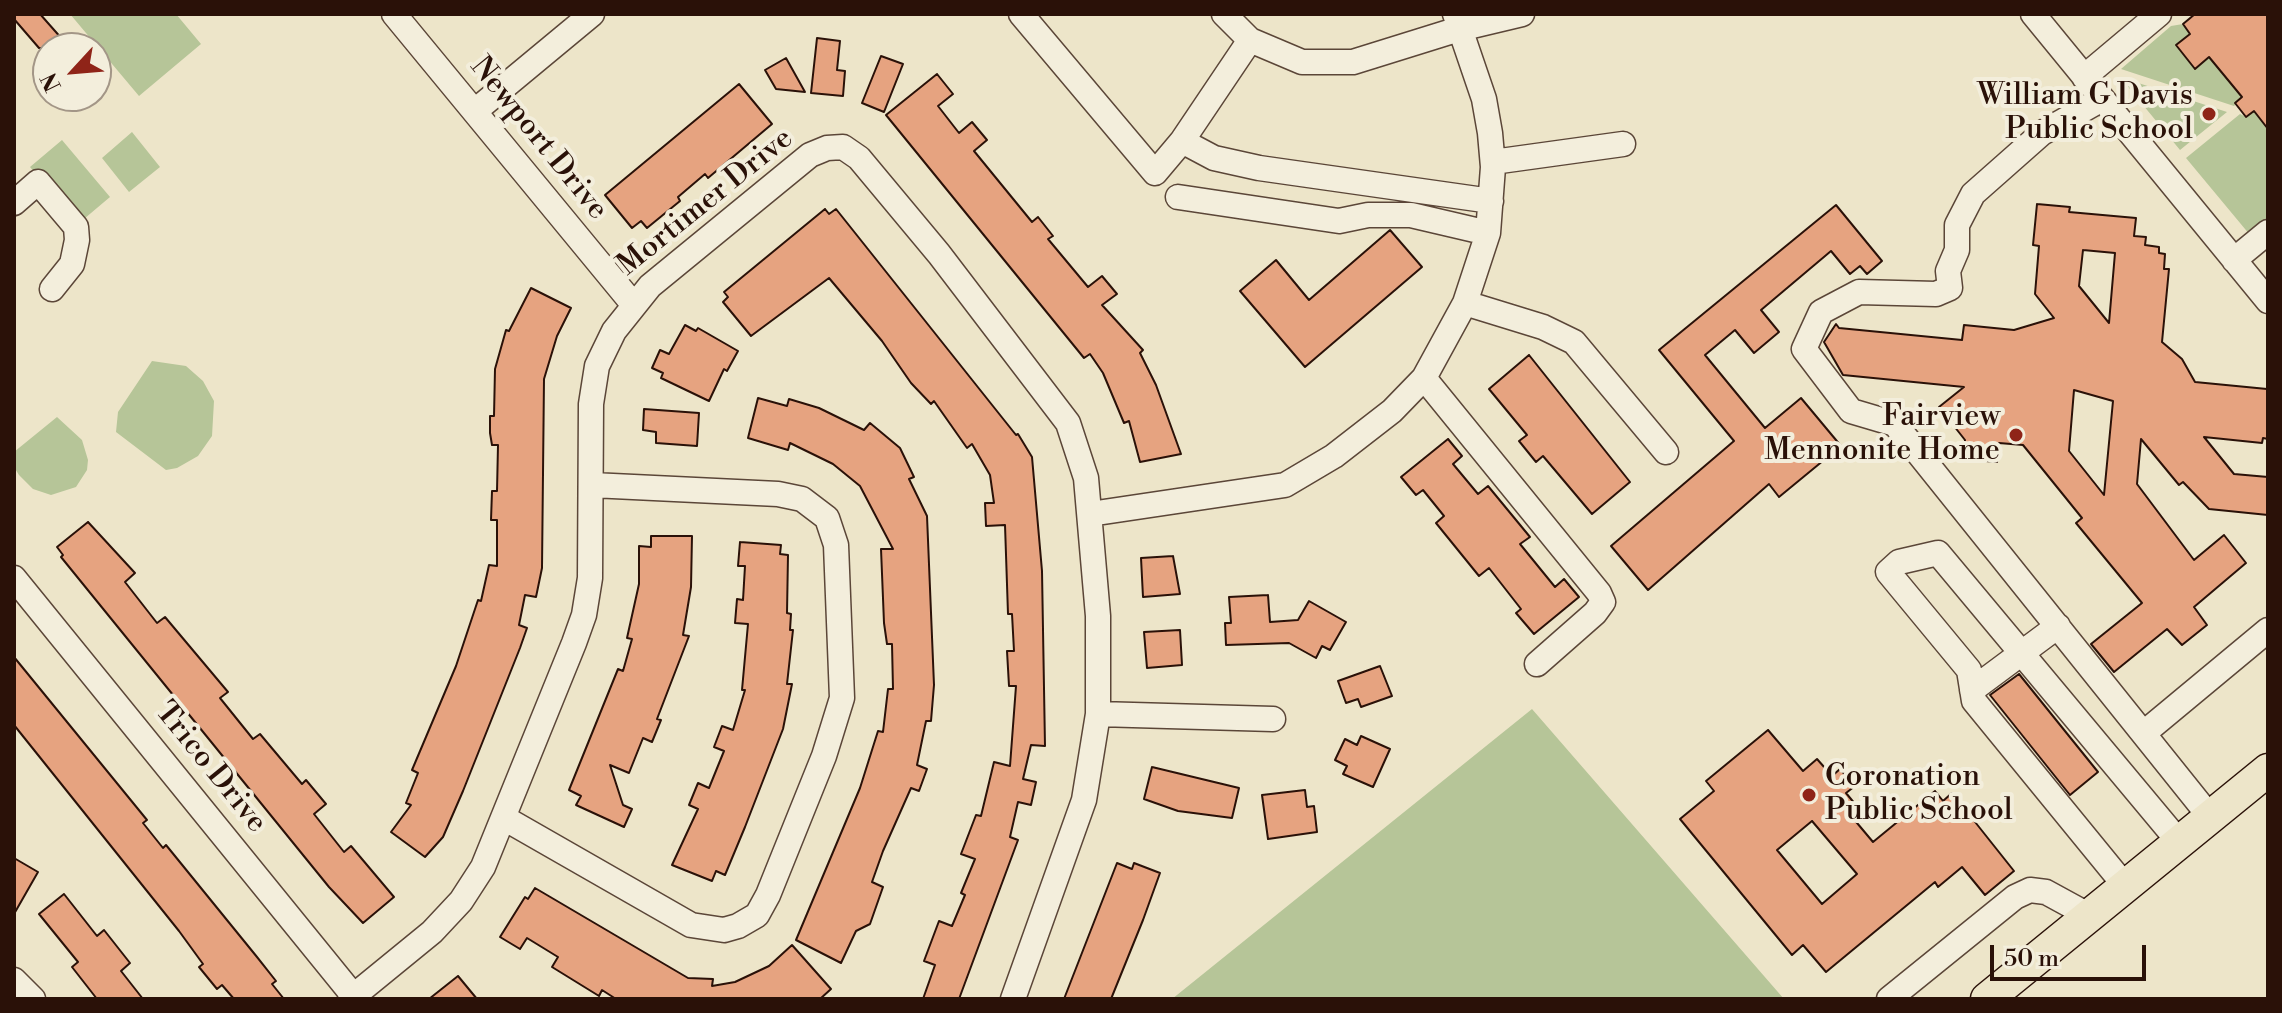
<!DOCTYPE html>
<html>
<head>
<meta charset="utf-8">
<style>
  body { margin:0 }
  #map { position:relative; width:2282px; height:1013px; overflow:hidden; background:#ede5c9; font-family:"Libre Bodoni",serif }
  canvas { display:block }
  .frame { position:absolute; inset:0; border:16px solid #2a1108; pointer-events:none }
  .north { position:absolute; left:32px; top:32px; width:80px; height:80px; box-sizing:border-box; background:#f3eedc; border:2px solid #a39687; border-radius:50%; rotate:244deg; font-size:22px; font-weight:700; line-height:32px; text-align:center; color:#2a1108 }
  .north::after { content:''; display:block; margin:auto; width:28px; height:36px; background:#8f2418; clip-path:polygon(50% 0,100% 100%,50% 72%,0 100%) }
  .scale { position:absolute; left:1990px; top:945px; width:156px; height:36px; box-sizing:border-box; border:4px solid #2a1108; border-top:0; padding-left:10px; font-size:24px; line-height:28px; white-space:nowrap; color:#2a1108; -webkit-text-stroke:6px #f3eedc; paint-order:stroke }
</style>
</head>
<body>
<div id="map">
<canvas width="2282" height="1013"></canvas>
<div class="frame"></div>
<div class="north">N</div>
<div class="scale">50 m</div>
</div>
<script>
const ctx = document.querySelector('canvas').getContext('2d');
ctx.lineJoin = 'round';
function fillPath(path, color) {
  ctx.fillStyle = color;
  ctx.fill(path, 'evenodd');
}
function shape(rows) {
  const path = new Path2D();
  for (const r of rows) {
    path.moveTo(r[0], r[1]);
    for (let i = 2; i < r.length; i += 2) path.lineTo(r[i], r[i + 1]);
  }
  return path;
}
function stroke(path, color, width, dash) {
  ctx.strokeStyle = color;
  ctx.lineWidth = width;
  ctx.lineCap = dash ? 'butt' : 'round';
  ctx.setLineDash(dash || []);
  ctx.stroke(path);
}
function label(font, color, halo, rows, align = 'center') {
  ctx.font = font + ' "Libre Bodoni",serif';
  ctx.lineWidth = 8;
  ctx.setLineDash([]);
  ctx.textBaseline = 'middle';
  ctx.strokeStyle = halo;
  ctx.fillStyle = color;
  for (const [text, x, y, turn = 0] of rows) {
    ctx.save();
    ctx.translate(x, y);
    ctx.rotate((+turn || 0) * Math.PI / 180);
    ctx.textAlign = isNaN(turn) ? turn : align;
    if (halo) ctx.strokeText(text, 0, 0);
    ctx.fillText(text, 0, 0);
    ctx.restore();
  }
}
fillPath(shape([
  [70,14,176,14,201,44,139,96],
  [2183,24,2190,34,2176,46,2194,68,2209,57,2242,97,2234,106,2121,69,2171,26],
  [2120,77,2227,112,2180,150],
  [2254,111,2268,129,2268,225,2250,235,2186,158,2240,114,2246,117],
  [132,132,160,167,129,192,102,158],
  [62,140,110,197,78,224,30,167],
  [152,361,186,366,203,381,214,401,212,436,198,456,177,468,166,470,116,432,118,412],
  [57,417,82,440,88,460,87,470,76,487,51,495,33,489,19,475,14,467,14,452],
  [1532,709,1784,999,1171,999,1172,999]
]), '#b6c598');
const building = shape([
  [14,14,40,14,70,48,39,48,14,19,14,14],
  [2195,14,2268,14,2268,129,2254,111,2246,117,2235,103,2242,97,2209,57,2195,69,2176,45,2190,34,2183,24,2195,14],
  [817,38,840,41,837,70,845,71,843,96,811,93,817,38],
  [881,56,903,64,884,112,862,103,881,56],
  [786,58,805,92,776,89,765,70,786,58],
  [937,74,953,94,938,106,959,133,972,122,987,140,974,151,1032,222,1038,217,1053,236,1048,239,1088,287,1102,276,1117,294,1102,305,1143,350,1140,353,1156,385,1181,454,1140,462,1129,421,1124,423,1103,373,1090,354,1084,358,886,115,937,74],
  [739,84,772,124,708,178,705,174,678,197,680,201,647,228,641,221,632,228,605,195,739,84],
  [2037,204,2070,207,2069,212,2136,218,2134,236,2146,237,2145,245,2159,247,2159,253,2165,254,2164,269,2169,269,2162,342,2182,359,2195,382,2267,389,2268,439,2263,438,2262,443,2204,437,2234,474,2268,477,2268,515,2209,509,2183,482,2179,485,2141,439,2137,484,2194,560,2224,535,2246,563,2194,607,2207,625,2182,645,2167,629,2114,672,2091,644,2142,603,2076,523,2082,518,2023,445,1999,443,1997,462,1963,459,1965,440,1939,407,1964,387,1843,375,1824,342,1836,324,1839,328,1962,340,1964,325,2014,330,2054,318,2035,294,2039,246,2033,245,2037,204],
  [2083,250,2115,253,2109,323,2079,286,2083,250],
  [2074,390,2113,401,2104,495,2069,451,2074,390],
  [1836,205,1882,261,1867,274,1860,266,1850,274,1831,251,1761,310,1779,332,1754,353,1735,330,1705,355,1765,428,1801,398,1841,446,1779,497,1769,484,1648,590,1611,546,1734,441,1659,350,1836,205],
  [825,209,829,214,836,209,1016,435,1018,434,1032,457,1042,571,1045,746,1031,745,1023,779,1036,782,1031,805,1018,802,1010,837,1018,840,959,999,923,999,935,965,924,961,939,921,952,926,965,895,961,893,975,859,961,854,976,815,981,816,994,762,1010,766,1016,686,1009,686,1007,651,1014,651,1012,614,1008,614,1005,525,986,526,985,503,994,503,990,475,972,444,967,448,934,401,931,404,911,383,882,341,829,278,751,336,723,302,728,297,724,292,825,209],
  [1390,230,1422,267,1305,367,1240,291,1276,260,1309,300,1390,230],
  [531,288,571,308,557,336,544,379,542,568,536,597,525,595,519,625,527,628,520,648,463,791,443,837,425,857,391,832,411,805,406,803,418,773,412,770,456,666,478,600,481,601,489,565,497,566,497,520,491,520,492,491,497,491,498,445,492,445,490,433,490,416,494,416,495,369,506,330,509,331,531,288],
  [685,325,696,331,698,328,738,351,727,371,724,369,709,401,661,378,663,373,652,368,660,350,669,354,685,325],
  [1529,355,1630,482,1592,514,1543,456,1536,462,1519,441,1527,435,1489,389,1529,355],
  [758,398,787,406,789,399,819,408,864,430,870,423,900,448,914,477,909,479,927,516,934,685,931,721,926,721,917,765,927,769,919,791,911,788,883,851,872,882,883,887,870,924,856,931,841,963,796,940,860,788,878,731,883,732,888,689,893,689,892,644,887,644,884,623,881,549,893,549,860,486,833,464,790,443,788,450,748,438,758,398],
  [644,409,699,413,697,446,656,443,656,432,643,430,644,409],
  [1448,439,1462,456,1453,464,1478,494,1488,486,1530,537,1520,544,1555,587,1564,579,1579,597,1534,634,1516,613,1521,609,1489,568,1479,576,1436,523,1444,516,1423,490,1416,495,1401,477,1448,439],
  [88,522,135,573,125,582,157,623,165,617,228,692,220,698,253,739,260,734,302,784,306,780,326,804,314,814,344,852,351,846,394,897,363,923,329,887,61,557,63,555,57,547,88,522],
  [651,536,692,536,691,587,683,635,689,636,657,719,661,720,652,742,643,738,629,773,610,765,623,805,632,809,624,827,576,805,581,796,569,790,618,669,623,671,632,639,627,638,639,584,639,546,651,547,651,536],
  [740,542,781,545,780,554,788,555,787,613,791,614,790,630,793,630,787,684,792,684,783,729,745,827,725,875,716,871,712,881,672,865,698,809,689,805,698,783,709,788,724,751,714,747,722,726,733,730,745,690,742,690,748,624,735,623,737,599,743,600,745,566,738,566,740,542],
  [1173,556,1180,594,1143,597,1141,558,1173,556],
  [1268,595,1270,622,1298,620,1309,601,1346,622,1330,650,1322,646,1316,658,1289,643,1226,645,1225,623,1231,623,1229,597,1268,595],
  [1180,630,1182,665,1147,668,1144,632,1180,630],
  [14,657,147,820,143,823,163,848,166,845,257,957,276,981,272,984,284,999,234,999,222,985,217,989,199,967,203,964,179,931,14,725,14,657],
  [1380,666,1392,696,1361,707,1358,699,1346,703,1338,681,1380,666],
  [2019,674,2098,772,2070,795,1990,695,2019,674],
  [1768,730,1803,771,1817,759,1832,776,1840,769,1855,786,1846,793,1860,810,1852,817,1873,842,1935,791,1943,801,1952,793,2014,871,1985,895,1962,867,1938,887,1935,882,1826,972,1803,945,1792,955,1680,819,1714,791,1706,781,1768,730],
  [1812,821,1857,874,1822,904,1777,850,1812,821],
  [1361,736,1390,749,1373,787,1343,774,1347,766,1335,760,1345,739,1357,745,1361,736],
  [1152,767,1239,788,1232,818,1178,811,1144,799,1152,767],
  [1305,790,1307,807,1314,806,1317,832,1268,839,1262,795,1305,790],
  [14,858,38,872,14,914,14,858],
  [1117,863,1132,869,1134,863,1160,873,1143,920,1111,999,1064,999,1117,863],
  [535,888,688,978,713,979,712,986,735,982,769,966,792,945,831,989,820,999,616,999,602,990,599,996,552,967,558,957,527,938,520,949,500,937,525,897,528,899,535,888],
  [64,894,97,936,104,930,130,963,121,971,143,999,97,999,72,967,78,962,39,914,64,894],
  [458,976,477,999,429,999,458,976]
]);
fillPath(building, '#e6a380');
stroke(building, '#2a1108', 2);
const minor = shape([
  [394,14,633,304],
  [1021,14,1155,173,1182,141,1214,158,1259,168,1491,201],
  [1224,14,1250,40,1302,62,1353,62,1459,29,1522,14],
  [2033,14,2268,301],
  [2084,77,2159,14],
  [2102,99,2042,133,1973,194,1957,225,1957,250,1948,271,1950,288,1936,294,1859,292,1821,312,1804,349,1851,411,1895,424,2211,818],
  [475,111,592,14],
  [1182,141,1250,40],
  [1493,162,1623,144],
  [1178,197,1339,221,1368,215,1411,215,1488,233],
  [14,203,38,182,76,227,77,240,72,264,52,289],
  [2234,260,2268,232],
  [1465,303,1543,327,1574,342,1666,452],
  [1424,378,1599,593,1603,602,1595,613,1537,664],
  [1090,514,1285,485,1334,456,1392,411,1424,378,1465,303,1488,233,1493,167,1490,133,1484,99,1455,14],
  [14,578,356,999],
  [1972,690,2058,626],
  [1098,714,1273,719],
  [2144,733,2268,630],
  [504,818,691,925,724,930,738,926,757,915,768,895,824,756,842,698,836,545,827,518,802,499,778,494,592,485],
  [2126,887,1974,701,1969,670,1888,572,1899,562,1938,553,2180,843],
  [14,980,33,999],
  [350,999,432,932,461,901,483,867,574,643,584,615,590,578,591,404,597,366,614,331,650,286,810,155,827,148,843,147,859,158,939,254,1068,423,1086,478,1098,616,1098,714,1084,800,1013,999],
  [1889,999,2015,897,2030,890,2046,892,2090,916]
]);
const major = shape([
  [1987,999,2268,770]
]);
stroke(minor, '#5b4638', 27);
stroke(major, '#2a1108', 35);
stroke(minor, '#f3eedc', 24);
stroke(major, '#ede5c9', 32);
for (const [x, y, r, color] of [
  [2209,114,8,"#8f2418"],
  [2016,435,8,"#8f2418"],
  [1809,795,8,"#8f2418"]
]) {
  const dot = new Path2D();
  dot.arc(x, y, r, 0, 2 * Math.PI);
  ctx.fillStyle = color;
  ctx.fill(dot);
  stroke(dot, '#f3eedc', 3);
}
label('30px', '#2a1108', '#f3eedc', [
  ["William G Davis",2193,97],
  ["Public School",2193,131],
  ["Fairview",2000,418],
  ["Mennonite Home",2000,452],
  ["Coronation",1825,778,"left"],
  ["Public School",1825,812,"left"]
], 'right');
label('30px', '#2a1108', '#f3eedc', [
  ["Newport Drive",538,139,51],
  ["Mortimer Drive",706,203,-39],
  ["Trico Drive",210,768,51]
]);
</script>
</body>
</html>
